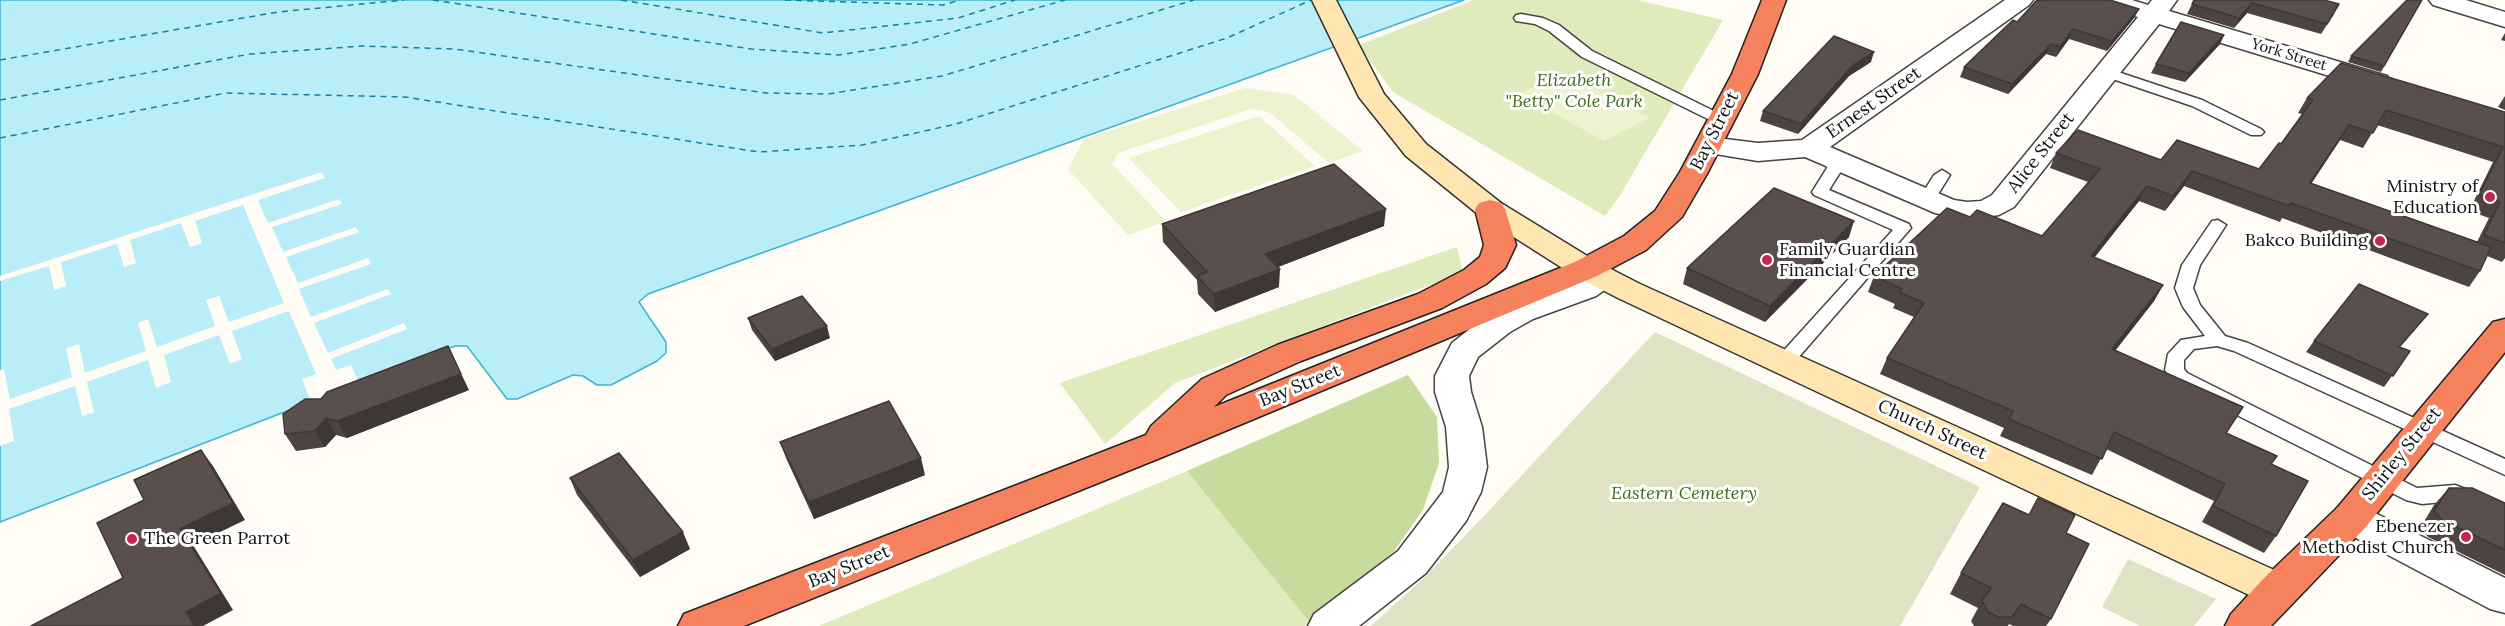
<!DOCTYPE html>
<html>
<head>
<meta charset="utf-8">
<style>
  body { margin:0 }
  canvas { display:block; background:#fffbf5 }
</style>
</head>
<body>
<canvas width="2505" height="626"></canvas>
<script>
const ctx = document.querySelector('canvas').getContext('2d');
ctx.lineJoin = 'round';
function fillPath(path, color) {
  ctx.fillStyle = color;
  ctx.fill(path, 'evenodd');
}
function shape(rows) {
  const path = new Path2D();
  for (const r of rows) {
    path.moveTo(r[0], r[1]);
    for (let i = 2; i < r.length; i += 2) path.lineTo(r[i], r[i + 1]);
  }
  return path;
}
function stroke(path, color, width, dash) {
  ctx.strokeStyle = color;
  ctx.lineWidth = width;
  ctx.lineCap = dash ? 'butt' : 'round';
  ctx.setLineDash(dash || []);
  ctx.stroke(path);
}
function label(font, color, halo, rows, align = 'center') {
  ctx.font = font + ' Lora,serif';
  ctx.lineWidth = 6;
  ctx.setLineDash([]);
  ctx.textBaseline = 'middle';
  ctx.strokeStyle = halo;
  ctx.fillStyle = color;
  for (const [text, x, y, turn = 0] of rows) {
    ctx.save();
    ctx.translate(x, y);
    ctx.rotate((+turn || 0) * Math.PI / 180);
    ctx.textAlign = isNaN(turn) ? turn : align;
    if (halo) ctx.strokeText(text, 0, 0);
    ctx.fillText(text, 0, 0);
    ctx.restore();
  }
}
fillPath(shape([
  [1474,0,1637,0,1723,20,1619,197,1605,216,1393,92,1359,45],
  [1457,247,1463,272,1175,383,1105,444,1060,383],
  [1187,471,1310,623,1305,626,819,626]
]), '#dfebbd');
fillPath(shape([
  [1408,375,1437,417,1439,463,1423,510,1394,551,1310,623,1187,471]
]), '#c6dc9c');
fillPath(shape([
  [1655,332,1980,487,1900,626,1371,626,1424,578,1483,517],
  [2128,559,2216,599,2194,626,2140,626,2102,607]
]), '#dfe3c4');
fillPath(shape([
  [1564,73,1649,118,1604,141,1519,94],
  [1245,88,1294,95,1363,151,1329,163,1269,112,1251,109,1118,153,1112,164,1166,221,1128,235,1068,169,1084,139],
  [1259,116,1315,166,1181,212,1129,158]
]), '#edf2cf');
const water = shape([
  [0,0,1464,0,648,294,639,302,666,342,666,353,657,361,611,385,597,385,583,376,573,375,517,399,507,399,467,346,455,346,0,522,0,0]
]);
fillPath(water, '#b9edf7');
stroke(water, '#3fb4cf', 1.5);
fillPath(shape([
  [322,172,325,178,258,200,268,223,339,199,342,204,272,227,283,252,356,227,359,232,286,257,298,283,368,258,371,264,299,289,311,317,388,289,391,294,314,323,328,353,404,323,407,329,331,359,336,370,351,365,359,383,311,402,302,379,316,374,289,311,232,331,242,359,230,364,219,335,164,355,171,382,156,388,148,360,87,382,94,412,82,416,75,386,9,409,14,441,0,446,0,370,4,369,10,399,72,377,66,348,79,344,85,373,146,351,138,323,148,319,157,347,215,326,206,300,219,296,229,322,284,303,243,205,195,221,202,243,190,247,181,223,130,240,136,263,124,267,117,244,61,262,66,286,54,290,49,266,0,281,0,276]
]), '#fffbf5');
stroke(shape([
  [433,0,751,49,838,55,910,44,1065,0],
  [621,0,823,33,958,18,1015,0],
  [785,0,943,5,960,0],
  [0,60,278,12,404,0],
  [0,100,250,54,363,46,454,49,766,93,828,94,942,76,1194,0],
  [0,138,226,93,405,97,759,152,862,145,956,124,1227,38,1311,0]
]), '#17809e', 1.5, [6, 5]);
const lane = shape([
  [1521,14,1543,18,1559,25,1592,51,1726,117,1728,120,1726,123,1716,123,1582,57,1549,31,1535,24,1516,21,1514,18,1516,15,1521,14],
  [2106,68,2202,100,2261,129,2264,132,2261,135,2251,135,2192,106,2101,75,2099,72,2101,69,2106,68],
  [1834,154,1842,159,1843,168,1829,190,1909,224,1911,228,1791,366,1784,368,1777,366,1775,362,1777,358,1893,230,1814,195,1812,192,1827,168,1826,159,1834,154],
  [1942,170,1950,175,1935,199,1927,204,1921,202,1919,199,1934,175,1942,170],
  [2218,220,2226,225,2200,265,2193,288,2200,305,2225,336,2248,343,2505,459,2505,475,2234,351,2217,346,2194,349,2184,360,2184,369,2187,373,2417,488,2455,485,2505,504,2505,521,2454,501,2422,504,2406,500,2173,383,2165,370,2168,354,2181,340,2205,336,2183,307,2175,288,2182,265,2212,221,2218,220]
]);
const street = shape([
  [2005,0,2033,0,2029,5,1830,147,1954,200,1967,202,1981,201,1992,195,2138,17,2099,5,2095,0,2132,0,2148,5,2152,0,2177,0,2169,11,2387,76,2391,82,2387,88,2378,90,2369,88,2159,24,2014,207,1999,215,1967,220,1935,213,1805,157,1758,161,1709,153,1699,151,1695,145,1699,139,1709,137,1758,143,1802,140,2005,0],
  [2429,0,2466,0,2505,12,2505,27,2433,5,2429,0],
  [1602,267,1613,270,1618,277,1613,284,1596,296,1533,319,1510,332,1478,357,1469,376,1471,392,1482,427,1487,467,1481,492,1466,521,1426,573,1359,626,1308,626,1314,614,1398,551,1443,492,1449,467,1446,427,1435,392,1435,376,1452,343,1486,316,1509,305,1574,282,1591,270,1602,267],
  [2351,503,2365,508,2505,578,2505,613,2490,609,2337,528,2332,518,2337,508,2351,503]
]);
const secondary = shape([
  [1312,0,1336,0,1384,94,1426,144,1501,203,1597,262,1640,284,2292,578,2298,590,2292,602,2278,606,2264,602,1618,298,1575,276,1479,215,1406,156,1359,97,1312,0]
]);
const highway = shape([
  [1762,0,1786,0,1758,74,1708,172,1682,217,1646,250,1597,276,1165,456,744,626,678,626,684,614,1146,435,1151,426,1202,379,1277,345,1418,294,1464,270,1480,257,1484,245,1475,209,1479,203,1490,200,1501,203,1505,209,1516,245,1505,268,1486,284,1442,308,1301,361,1226,395,1214,407,1575,262,1624,236,1655,211,1680,172,1732,74,1762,0],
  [2505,319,2505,352,2365,528,2271,626,2225,626,2231,614,2264,578,2337,508,2493,322,2505,319]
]);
stroke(lane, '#444', 3);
stroke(street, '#444', 3);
stroke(secondary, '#333', 3);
stroke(highway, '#222', 3);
fillPath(lane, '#fff');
fillPath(street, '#fff');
fillPath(secondary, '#ffe5b0');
fillPath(highway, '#f5825d');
fillPath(shape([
  [2194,0,2324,0,2334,14,2321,34,2247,13,2234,28,2187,14],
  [2422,0,2381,72,2348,62,2351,56],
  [2041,1,2139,9,2134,18,2107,51,2069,39,2056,57,2046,54,2008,94,1960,77,1964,67],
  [2505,33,2505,41,2501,40],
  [2224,35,2220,44,2185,82,2151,73,2156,64],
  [1871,62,1849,76,1798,134,1760,121,1763,111],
  [2505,96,2505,110,2498,107],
  [2307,98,2505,112,2505,258,2502,262,2487,256,2480,271,2469,287,2282,218,2280,222,2184,186,2165,211,2139,201,2094,258,2163,285,2154,301,2115,351,2226,433,2271,464,2276,536,2264,553,2202,522,2214,501,2106,449,2092,475,2000,436,2004,428,1880,374,1887,358,1914,317,1893,308,1895,304,1868,292,1874,276,1970,217,2042,236,2088,182,2050,168,2056,153,2161,160,2259,169,2281,144,2302,114,2298,113],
  [2377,125,2493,162,2469,211,2489,218,2477,242,2311,184,2340,140,2363,148],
  [1162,224,1384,226,1278,267,1279,287,1215,312,1198,294,1197,280,1163,242],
  [1849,237,1765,322,1683,284,1687,268],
  [748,318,830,338,775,361,752,330],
  [2419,325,2400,347,2410,351,2384,387,2306,352,2314,341],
  [469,390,347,438,336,435,325,447,296,451,285,434,321,399],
  [780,442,925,475,814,519,786,458],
  [570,478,690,549,640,577,577,495],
  [2449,488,2505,503,2505,575,2428,537,2420,528,2434,505],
  [2066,533,2051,619,2046,626,2013,626,2009,624,2008,626,1974,626,1971,621,1978,608,1950,594,1961,573]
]), '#4d4442');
fillPath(shape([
  [2252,3,2247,13,2234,28,2239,18],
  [2139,9,2134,18,2107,51,2112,41],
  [2073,29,2069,39,2056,57,2060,47],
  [2224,35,2220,44,2185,82,2189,73],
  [2051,44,2046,54,2008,94,2012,84],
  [1874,52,1871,62,1849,76,1798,134,1801,124,1852,66],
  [2349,125,2340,140,2301,199,2310,183],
  [2192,171,2184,186,2165,211,2173,196],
  [2147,186,2139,201,2083,272,2091,256],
  [1386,209,1384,226,1265,272,1265,254],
  [1854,221,1849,237,1765,322,1770,306],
  [1280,269,1279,287,1215,312,1214,294],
  [2163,285,2154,301,2103,366,2112,349],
  [827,326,830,338,775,361,772,349],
  [448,346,469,390,347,438,337,421],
  [326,418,336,435,325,447,315,431],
  [201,450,213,466,245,520,193,545,233,610,203,626,195,626,186,612,180,529],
  [921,458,925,475,814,519,809,502],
  [683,532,690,549,640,577,633,560]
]), '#3f3736');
const building = shape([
  [2037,0,2041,1,2042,0,2110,0,2139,9,2112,41,2073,29,2060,47,2051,44,2012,84,1964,67,2013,20,2017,22,2037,0],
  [2194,0,2324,0,2339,4,2327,24,2252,3,2239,18,2192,4,2194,0],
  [2407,0,2422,0,2384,66,2351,56,2407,0],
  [2181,22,2224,35,2189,73,2156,64,2181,22],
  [1834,36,1874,52,1852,66,1801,124,1763,111,1834,36],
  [2341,63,2505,112,2505,243,2484,235,2500,202,2479,195,2503,147,2405,116,2386,110,2373,133,2349,125,2310,183,2491,247,2480,271,2291,203,2289,206,2192,171,2173,196,2147,186,2091,256,2163,285,2112,349,2243,407,2226,433,2277,456,2271,464,2308,481,2276,536,2213,506,2225,484,2114,432,2102,459,2009,419,2013,411,1887,358,1924,303,1899,292,1902,289,1874,276,1947,208,1970,217,1977,210,2042,236,2100,169,2056,153,2078,130,2161,160,2177,140,2259,169,2279,143,2281,144,2313,100,2307,98,2341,63],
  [1334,164,1386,209,1265,254,1280,269,1214,294,1197,276,1207,272,1162,224,1334,164],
  [1774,188,1854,221,1770,306,1687,268,1774,188],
  [2359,284,2428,314,2399,347,2410,351,2393,376,2314,341,2359,284],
  [802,296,827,326,772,349,748,318,802,296],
  [448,346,461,374,337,421,326,418,315,431,285,434,283,414,305,399,321,399,327,392,448,346],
  [889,401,921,458,809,502,780,442,889,401],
  [201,450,233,503,180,529,221,593,186,612,195,626,31,626,123,578,97,523,144,500,134,480,201,450],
  [619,453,683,532,633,560,570,478,619,453],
  [2449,488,2472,488,2505,503,2505,550,2442,520,2434,511,2449,488],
  [2038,498,2075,515,2066,533,2089,544,2051,619,2021,604,2012,617,1999,617,1988,612,1982,601,1991,588,1961,573,2003,503,2029,515,2038,498]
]);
fillPath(building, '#5a4f4d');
stroke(building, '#3f3736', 1.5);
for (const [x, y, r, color] of [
  [2490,197,6,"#c32650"],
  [2380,241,6,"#c32650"],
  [1767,260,6,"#c32650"],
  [2466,537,6,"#c32650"],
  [132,539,6,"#c32650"]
]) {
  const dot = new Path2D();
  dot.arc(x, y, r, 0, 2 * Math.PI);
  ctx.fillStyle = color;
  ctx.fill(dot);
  stroke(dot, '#fff', 2);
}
label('15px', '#111', '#fff', [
  ["York Street",2289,55,17]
]);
label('italic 18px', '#3f6b1f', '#fff', [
  ["Elizabeth",1574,81],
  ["\"Betty\" Cole Park",1574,102],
  ["Eastern Cemetery",1684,494]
]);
label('18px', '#111', '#fff', [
  ["Ernest Street",1874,103,-35],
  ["Bay Street",1715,131,-63],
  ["Alice Street",2041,153,-52],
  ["Bay Street",1300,386,-22],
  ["Church Street",1932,430,25],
  ["Shirley Street",2402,454,-51],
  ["Bay Street",849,567,-22]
]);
label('18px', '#111', '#fff', [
  ["Ministry of",2478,187],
  ["Education",2478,208],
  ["Bakco Building",2368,241],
  ["Family Guardian",1779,250,"left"],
  ["Financial Centre",1779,271,"left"],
  ["Ebenezer",2454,527],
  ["Methodist Church",2454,548],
  ["The Green Parrot",144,539,"left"]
], 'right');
</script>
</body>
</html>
